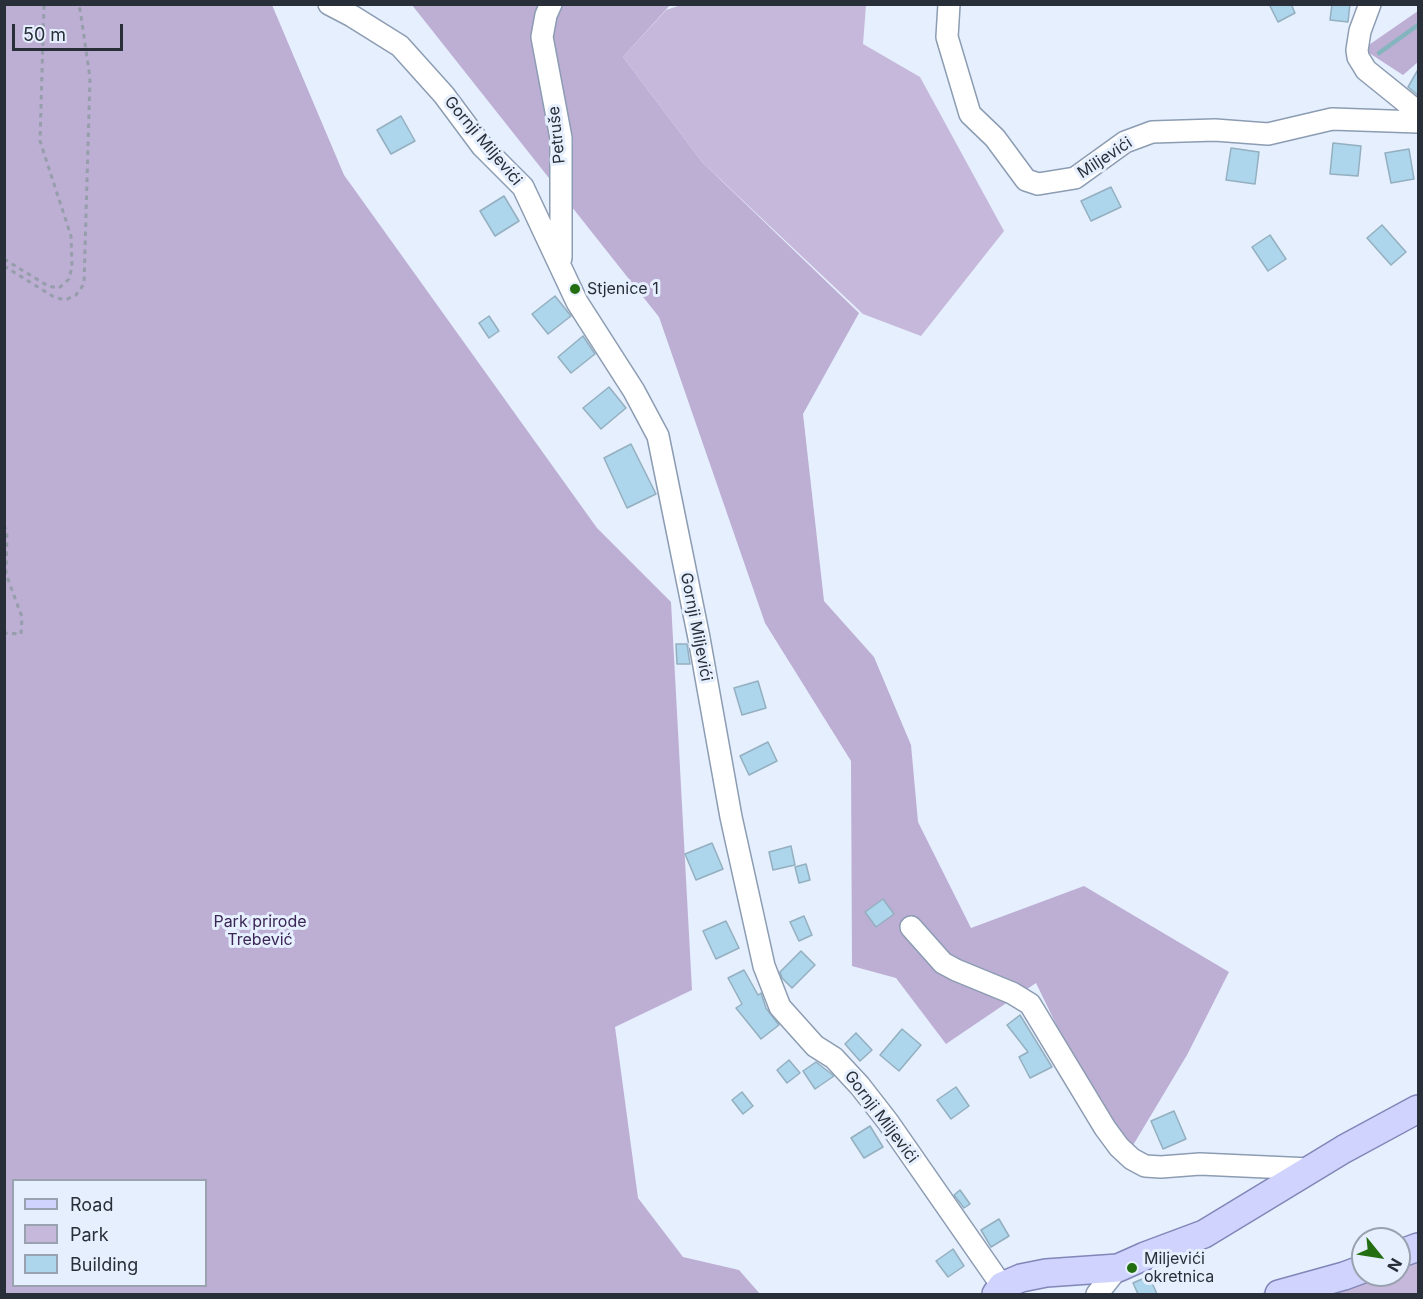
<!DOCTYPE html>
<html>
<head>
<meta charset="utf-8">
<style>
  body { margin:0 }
  #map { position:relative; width:1423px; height:1299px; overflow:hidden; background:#e5effe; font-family:Inter,sans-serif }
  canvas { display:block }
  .frame { position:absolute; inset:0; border:6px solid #292f38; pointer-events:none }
  .legend { position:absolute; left:12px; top:1179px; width:195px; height:108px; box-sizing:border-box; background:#e5effe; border:2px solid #9aa2af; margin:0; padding:8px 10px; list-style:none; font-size:18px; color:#292f38 }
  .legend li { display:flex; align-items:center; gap:12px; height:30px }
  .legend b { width:30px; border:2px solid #9aa2af }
  .north { position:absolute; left:1351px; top:1227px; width:60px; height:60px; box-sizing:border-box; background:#e5effe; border:2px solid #9aa2af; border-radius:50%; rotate:120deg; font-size:16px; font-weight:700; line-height:24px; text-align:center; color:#292f38 }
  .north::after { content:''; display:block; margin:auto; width:21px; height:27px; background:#236e10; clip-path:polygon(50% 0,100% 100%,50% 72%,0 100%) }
  .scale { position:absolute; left:12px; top:24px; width:111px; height:27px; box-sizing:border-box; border:3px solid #292f38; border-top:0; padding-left:8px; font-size:18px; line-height:21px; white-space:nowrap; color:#292f38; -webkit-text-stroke:4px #e5effe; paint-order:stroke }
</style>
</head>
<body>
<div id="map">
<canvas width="1423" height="1299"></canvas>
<div class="frame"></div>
<ul class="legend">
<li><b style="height:8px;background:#cfd3fd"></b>Road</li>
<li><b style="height:16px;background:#c6b8da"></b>Park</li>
<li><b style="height:16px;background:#add5ec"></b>Building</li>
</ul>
<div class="north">N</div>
<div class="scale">50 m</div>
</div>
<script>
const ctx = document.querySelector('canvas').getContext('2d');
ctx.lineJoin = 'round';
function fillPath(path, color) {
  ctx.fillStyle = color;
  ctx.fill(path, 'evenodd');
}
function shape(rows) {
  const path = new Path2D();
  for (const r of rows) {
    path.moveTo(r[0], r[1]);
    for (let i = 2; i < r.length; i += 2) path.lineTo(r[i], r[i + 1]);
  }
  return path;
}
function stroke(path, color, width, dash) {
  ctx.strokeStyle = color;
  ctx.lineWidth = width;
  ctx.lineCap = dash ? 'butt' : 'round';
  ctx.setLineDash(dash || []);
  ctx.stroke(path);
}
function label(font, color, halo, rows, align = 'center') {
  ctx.font = font + ' Inter,sans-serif';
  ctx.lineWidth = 6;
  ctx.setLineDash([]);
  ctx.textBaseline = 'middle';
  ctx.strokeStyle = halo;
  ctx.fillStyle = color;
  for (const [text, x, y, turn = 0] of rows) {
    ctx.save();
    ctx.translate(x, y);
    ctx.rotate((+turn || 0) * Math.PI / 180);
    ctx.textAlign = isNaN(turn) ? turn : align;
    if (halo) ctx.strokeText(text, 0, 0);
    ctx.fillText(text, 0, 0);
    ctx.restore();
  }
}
fillPath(shape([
  [681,5,866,5,863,44,920,77,1004,231,921,336,863,314,702,162,623,57,666,10],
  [1418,1232,1418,1294,1259,1294,1324,1271,1363,1253,1363,1275,1399,1275,1398,1239]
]), '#c6b8da');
fillPath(shape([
  [5,4,272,5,344,175,597,528,671,602,692,990,615,1027,638,1198,683,1257,739,1270,760,1294,5,1294],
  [14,1180,206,1180,206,1286,14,1286],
  [412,5,670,5,623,57,702,162,859,313,803,414,824,601,874,657,911,745,918,822,971,928,1084,886,1229,972,1187,1055,1123,1162,1036,983,946,1044,896,978,852,966,851,761,765,623,659,317],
  [1418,11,1418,62,1403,75,1363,49]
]), '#bdaed3');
stroke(shape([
  [1379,53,1418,25]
]), '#84b4bd', 4.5);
const building = shape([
  [1269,4,1291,4,1295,13,1278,22,1269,4],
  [1332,4,1350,4,1348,22,1330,20,1332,4],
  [1419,68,1419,96,1408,87,1419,68],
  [401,116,415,141,391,154,377,130,401,116],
  [1333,143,1361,146,1358,176,1330,174,1333,143],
  [1231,148,1259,152,1255,184,1226,180,1231,148],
  [1409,149,1414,179,1391,183,1385,153,1409,149],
  [1111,187,1121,207,1091,221,1081,201,1111,187],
  [504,196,519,221,495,236,480,211,504,196],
  [1382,225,1406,252,1391,265,1367,238,1382,225],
  [1270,235,1286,259,1268,271,1252,247,1270,235],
  [555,296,571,316,548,334,532,314,555,296],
  [489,316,499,331,489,338,479,323,489,316],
  [583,336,595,354,571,373,558,357,583,336],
  [609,387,626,408,601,429,583,408,609,387],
  [631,444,656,494,627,508,604,458,631,444],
  [676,644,687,644,690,664,677,664,676,644],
  [758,681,766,708,742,715,734,688,758,681],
  [768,742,777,761,749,775,740,756,768,742],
  [712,843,723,869,696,880,685,854,712,843],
  [791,846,795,865,773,870,769,852,791,846],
  [806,864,810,880,799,883,795,867,806,864],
  [883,899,894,914,876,927,865,912,883,899],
  [804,916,812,935,799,941,790,922,804,916],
  [726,921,739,948,716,959,703,931,726,921],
  [801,951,815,965,792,988,782,978,780,972,801,951],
  [744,970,758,995,761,993,766,1008,779,1025,761,1039,736,1008,742,1004,728,978,744,970],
  [1020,1015,1052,1067,1030,1078,1019,1057,1028,1052,1007,1025,1020,1015],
  [902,1029,921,1045,899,1071,880,1055,902,1029],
  [856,1033,872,1050,860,1061,845,1044,856,1033],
  [789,1060,800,1073,787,1083,777,1070,789,1060],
  [816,1062,834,1076,815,1089,803,1071,816,1062],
  [956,1087,969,1106,951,1119,937,1100,956,1087],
  [742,1092,753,1106,743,1114,732,1100,742,1092],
  [1174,1111,1186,1139,1163,1149,1151,1121,1174,1111],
  [870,1126,883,1147,864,1158,851,1138,870,1126],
  [960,1190,970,1204,964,1208,954,1195,960,1190],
  [999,1219,1009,1236,991,1247,981,1230,999,1219],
  [953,1249,964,1266,948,1277,936,1261,953,1249],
  [1149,1276,1157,1294,1138,1294,1133,1283,1149,1276]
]);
fillPath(building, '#add5ec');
stroke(building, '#94afbf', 1.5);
const minor = shape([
  [329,4,352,16,400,46,444,95,482,146,523,187,577,302,634,391,658,436,699,638,731,817,764,966,780,1007,815,1046,834,1058,860,1086,888,1122,1002,1286],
  [551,4,546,15,542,37,561,138,561,258],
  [949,4,947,37,970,114,995,138,1026,180,1038,184,1075,178,1125,142,1152,132,1215,130,1268,134,1332,119,1418,122],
  [1370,4,1360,31,1357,50,1358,57,1366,70,1418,112],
  [911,927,943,963,956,970,1012,993,1030,1004,1105,1128,1119,1147,1132,1159,1145,1166,1161,1167,1200,1164,1310,1169],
  [1097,1294,1118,1268]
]);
const major = shape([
  [1399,1254,1418,1247],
  [996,1294,1002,1286,1021,1278,1046,1273,1118,1268,1145,1256,1204,1234,1344,1149,1418,1109],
  [1279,1294,1344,1276,1363,1269]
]);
stroke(minor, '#8c9cb2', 24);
stroke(major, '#8086b7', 30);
stroke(shape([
  [4,259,48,286,59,288,69,279,72,266,71,236,40,141,44,4],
  [4,266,54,297,65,300,76,295,84,284,90,78,80,9,76,4],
  [4,525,7,532,6,574,22,617,21,634,4,633]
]), '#969eab', 3, [4.5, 4.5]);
stroke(minor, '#fff', 21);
stroke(major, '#cfd3fd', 27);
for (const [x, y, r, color] of [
  [575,289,6,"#236e10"],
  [1132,1268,6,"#236e10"]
]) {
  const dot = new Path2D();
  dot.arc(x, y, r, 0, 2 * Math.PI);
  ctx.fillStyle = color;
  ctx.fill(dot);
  stroke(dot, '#e5effe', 2);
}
label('16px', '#292f38', '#e5effe', [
  ["Petruše",557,135,-96],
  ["Gornji Miljevići",483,141,50],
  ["Miljevići",1105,158,-33],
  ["Gornji Miljevići",696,627,79],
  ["Gornji Miljevići",881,1117,53]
]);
label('16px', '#292f38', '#e5effe', [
  ["Stjenice 1",587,289],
  ["Miljevići",1144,1259],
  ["okretnica",1144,1277]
], 'left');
label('16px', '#3c2655', '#e5effe', [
  ["Park prirode",260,922],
  ["Trebević",260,940]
]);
</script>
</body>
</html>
